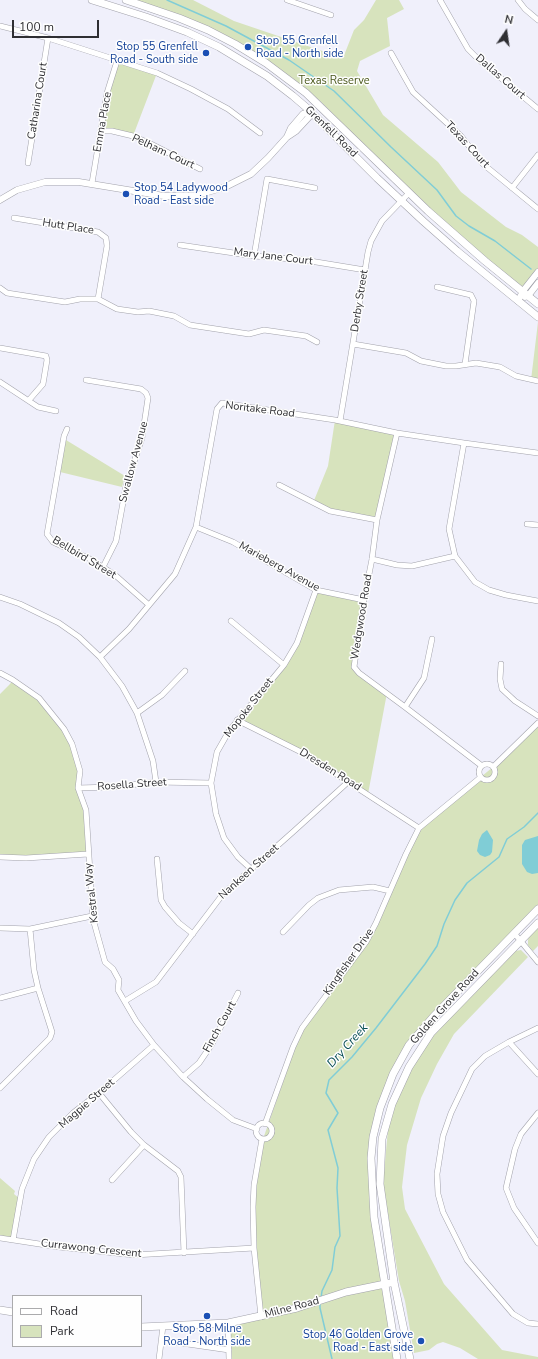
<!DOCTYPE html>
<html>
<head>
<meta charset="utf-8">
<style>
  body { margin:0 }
  #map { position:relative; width:538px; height:1359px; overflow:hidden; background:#f0f0fb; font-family:"Nunito Sans",sans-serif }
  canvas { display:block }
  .legend { position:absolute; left:12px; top:1295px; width:130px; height:52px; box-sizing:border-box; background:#fefefe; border:1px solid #ababad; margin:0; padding:5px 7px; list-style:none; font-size:12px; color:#2f2f33 }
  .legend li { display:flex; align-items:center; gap:8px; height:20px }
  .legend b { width:20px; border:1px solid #ababad }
  .north { position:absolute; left:486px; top:12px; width:40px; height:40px; -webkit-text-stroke:3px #fefefe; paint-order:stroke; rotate:13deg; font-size:11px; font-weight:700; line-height:16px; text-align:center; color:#2f2f33 }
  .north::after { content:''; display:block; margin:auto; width:14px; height:18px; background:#2f2f33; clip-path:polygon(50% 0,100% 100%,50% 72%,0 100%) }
  .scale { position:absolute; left:12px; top:20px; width:87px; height:18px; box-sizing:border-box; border:2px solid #2f2f33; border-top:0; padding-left:5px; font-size:12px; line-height:14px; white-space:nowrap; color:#2f2f33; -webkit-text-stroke:3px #fefefe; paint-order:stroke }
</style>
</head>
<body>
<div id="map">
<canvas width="538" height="1359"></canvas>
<ul class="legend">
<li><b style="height:5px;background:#fff"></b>Road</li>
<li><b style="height:11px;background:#d7e3bd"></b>Park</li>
</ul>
<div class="north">N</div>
<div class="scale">100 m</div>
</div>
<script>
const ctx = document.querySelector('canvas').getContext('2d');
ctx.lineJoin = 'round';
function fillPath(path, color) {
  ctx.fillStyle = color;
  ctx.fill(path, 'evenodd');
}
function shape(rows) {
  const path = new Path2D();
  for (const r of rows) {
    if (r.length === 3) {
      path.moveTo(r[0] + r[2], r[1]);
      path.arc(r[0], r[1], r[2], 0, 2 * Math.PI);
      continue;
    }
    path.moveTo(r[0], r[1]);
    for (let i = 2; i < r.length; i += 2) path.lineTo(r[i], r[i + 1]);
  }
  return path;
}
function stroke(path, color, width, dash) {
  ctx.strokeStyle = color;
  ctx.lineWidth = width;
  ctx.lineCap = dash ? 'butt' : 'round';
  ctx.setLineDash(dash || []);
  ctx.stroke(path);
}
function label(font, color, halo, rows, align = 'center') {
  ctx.font = font + ' "Nunito Sans",sans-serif';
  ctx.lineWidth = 3;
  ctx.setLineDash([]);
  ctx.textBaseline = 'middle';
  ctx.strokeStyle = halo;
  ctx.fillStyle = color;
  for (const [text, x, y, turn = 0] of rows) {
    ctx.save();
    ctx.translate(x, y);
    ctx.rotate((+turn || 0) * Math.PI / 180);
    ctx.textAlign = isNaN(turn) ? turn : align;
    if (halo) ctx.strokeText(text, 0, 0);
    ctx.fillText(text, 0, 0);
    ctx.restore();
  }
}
fillPath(shape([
  [132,0,193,0,234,21,343,58,354,30,364,20,376,0,399,0,404,9,387,18,390,46,360,61,357,71,383,115,438,162,461,192,506,227,522,235,538,247,538,270,525,285,522,286,519,286,464,239,411,191,319,100,294,80,253,52],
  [117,61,157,73,133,136,102,131,107,93],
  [538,322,538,381,531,380],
  [335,420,397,433,377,520,330,511,313,503,328,466],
  [66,440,125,476,122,487,60,472],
  [316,590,364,600,354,667,387,693,368,794,305,754,237,720,284,665,297,643],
  [13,680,39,698,64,729,78,762,78,782,86,810,88,854,0,857,0,694,10,684],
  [538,723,538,909,409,1045,380,1108,371,1174,397,1359,229,1359,228,1323,261,1316,254,1248,254,1185,263,1139,302,1028,366,942,419,828,493,767],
  [538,926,538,946,533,951,528,945,528,940,529,936],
  [521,950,528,957,454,1034,437,1064,421,1098,407,1145,402,1187,405,1209,444,1284,502,1350,538,1357,538,1359,478,1359,460,1348,443,1342,437,1344,429,1350,414,1353,405,1301,399,1281,383,1184,388,1129,395,1103,411,1069,433,1035,515,951],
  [0,1178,15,1191,14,1194,20,1199,13,1240,0,1238]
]), '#d7e3bd');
fillPath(shape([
  [487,830,493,840,492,852,490,855,485,857,480,855,477,851,479,840,482,834],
  [538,836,538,873,532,874,527,872,522,864,522,845,525,840]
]), '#80cdd6');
stroke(shape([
  [167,0,226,26,289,60,334,91,391,147,437,190,456,216,469,226,495,241,531,269],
  [321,1298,322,1291,332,1270,335,1247,340,1236,337,1188,338,1168,328,1130,338,1113,326,1093,329,1080,352,1057,376,1028,425,964,437,946,444,924,455,900,467,883,499,857,507,839,524,827,538,813],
  [320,1304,320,1308,332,1359]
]), '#80cdd6', 1.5);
const minor = shape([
  [287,0,331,15],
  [440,0,468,49,478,59,538,109],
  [518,0,525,9,538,20],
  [0,26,48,38,157,73,191,89,228,109,260,133],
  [391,53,413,92,461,136,483,164,538,209],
  [101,131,112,131,133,136,151,144,200,169],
  [28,163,48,38],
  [92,183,107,93,117,61],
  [512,188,538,155],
  [14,218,98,232,106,238,107,246,98,299],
  [180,245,254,256,304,260,365,270],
  [254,256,267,179,315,188],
  [437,287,471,295,474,301,465,364],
  [0,288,7,293,65,302,80,299,98,299,117,309,138,312,149,311,174,316,190,325,249,334,264,330,306,336,317,342],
  [353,344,406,353,421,361,446,366,456,366,476,363,500,367,516,376,538,381],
  [0,348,46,356,47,360,43,384,29,400],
  [86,380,141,389,146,393,148,398,142,438,126,486,116,541,103,567],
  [0,382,38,407,56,411],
  [340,421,368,252,371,241,382,221,409,193],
  [67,429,64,436,47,534,53,542,90,559,115,575,149,605],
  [397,433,377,520,372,559,364,600,354,667,359,673,405,707,482,766],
  [464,443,449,529,455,556,475,582,489,590,506,595,538,601],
  [279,485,330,511,377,520],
  [527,524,538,525],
  [196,527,233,542,316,590,364,600],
  [372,559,397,565,412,566,455,556],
  [0,597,20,604,59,623,79,637,100,657,122,686,137,713,153,761,156,782],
  [231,621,284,665],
  [100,657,129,629,175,574,196,527,217,409,222,403,335,420,397,433,464,443,538,453],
  [501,664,500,679,502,689,515,701,538,716],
  [0,673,13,680,39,698,64,729,72,744,80,771,78,788,86,810,93,919,105,962,113,969,119,980,118,990,136,1021,154,1045,183,1077,207,1099,233,1120,257,1129],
  [405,707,424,678,432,639],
  [137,713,162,695,185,671],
  [237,720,305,754,419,828],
  [487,772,8],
  [493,767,538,723],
  [78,788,112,787,156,782,211,783],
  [0,857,26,858,88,854],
  [157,859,161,900,165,907,179,923,193,934],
  [251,869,238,857,224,838,216,814,211,783,217,752,229,731,284,665,297,643,316,590],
  [0,928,30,929,92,916],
  [283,932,309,905,318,898,339,890,373,887,390,891],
  [514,933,538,962],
  [0,998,38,988],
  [125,1001,156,982,223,894,294,831,348,782],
  [538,1028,509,1042,485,1056,472,1069,451,1113,443,1136,437,1174,438,1194,443,1212,467,1260,513,1314,528,1323,538,1324],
  [509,1042,538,1074],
  [183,1077,199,1063,212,1044,238,993],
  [0,1088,50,1038,52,1032,38,988,34,970,30,929],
  [99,1093,131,1132,144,1145,178,1171,181,1177,184,1253],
  [538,1113,521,1134,515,1149,506,1188,514,1208,538,1243],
  [264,1131,8],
  [265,1124,293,1047,302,1028,366,942,376,923,406,854,419,828,481,777],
  [112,1180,144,1145],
  [0,1238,59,1247,134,1255,254,1248],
  [13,1240,22,1189,34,1159,49,1137,73,1113,99,1093,154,1045],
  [261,1317,254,1248,253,1207,254,1185,262,1139],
  [228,1323,229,1359],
  [174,1342,229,1350],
  [159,1359,163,1326]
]);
const tertiary = shape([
  [287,137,296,131,309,117,310,111],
  [0,200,17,190,45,182,79,182,164,196,194,196,225,187,251,174,268,158,287,137,291,128,303,114,310,111],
  [525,297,528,296,538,283],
  [518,301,523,291,538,272]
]);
const secondary = shape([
  [92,0,146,17,187,32,219,47,267,76,293,96,307,108,377,178,423,221,457,251,538,317],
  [126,0,179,18,208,30,235,44,266,63,306,93,428,211,485,261,538,304],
  [0,1310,13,1312],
  [141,1327,228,1323,297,1308,346,1292,390,1283],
  [397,1359,374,1217,371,1158,373,1137,380,1108,393,1074,409,1045,433,1017,538,909],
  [410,1359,394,1282,380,1184,382,1139,392,1104,409,1067,431,1033,538,923]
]);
stroke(minor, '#a2a2ab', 6);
stroke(tertiary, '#a2a2ab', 7);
stroke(secondary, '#a2a2ab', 8);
stroke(minor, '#fff', 5);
stroke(tertiary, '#fff', 6);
stroke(secondary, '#fff', 7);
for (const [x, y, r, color] of [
  [248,47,4,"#1a4fb4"],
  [206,53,4,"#1a4fb4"],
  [126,194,4,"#1a4fb4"],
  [207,1316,4,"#1a4fb4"],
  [421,1341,4,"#1a4fb4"]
]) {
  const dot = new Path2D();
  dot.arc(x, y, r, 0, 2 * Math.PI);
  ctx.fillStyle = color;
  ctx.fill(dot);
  stroke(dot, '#fefefe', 1.5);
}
label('11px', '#164399', '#fefefe', [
  ["Stop 55 Grenfell",256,41],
  ["Road - North side",256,54],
  ["Stop 55 Grenfell",198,47,"right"],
  ["Road - South side",198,60,"right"],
  ["Stop 54 Ladywood",134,188],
  ["Road - East side",134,201],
  ["Stop 58 Milne",207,1329,"center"],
  ["Road - North side",207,1342,"center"],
  ["Stop 46 Golden Grove",413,1335,"right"],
  ["Road - East side",413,1348,"right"]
], 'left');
label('11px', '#2f2f33', '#fefefe', [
  ["Dallas Court",500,77,41],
  ["Catharina Court",38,101,-81],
  ["Emma Place",103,122,-80],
  ["Grenfell Road",331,132,44],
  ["Texas Court",467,145,47],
  ["Pelham Court",163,152,25],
  ["Hutt Place",68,227,9],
  ["Mary Jane Court",273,257,7],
  ["Derby Street",360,301,-81],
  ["Noritake Road",260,410,7],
  ["Swallow Avenue",134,462,-75],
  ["Bellbird Street",84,558,31],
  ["Marieberg Avenue",279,567,29],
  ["Wedgwood Road",362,617,-81],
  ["Mopoke Street",249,708,-52],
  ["Dresden Road",330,770,32],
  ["Rosella Street",132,785,-4],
  ["Nankeen Street",249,872,-42],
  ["Kestral Way",92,893,-96],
  ["Kingfisher Drive",349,962,-55],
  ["Golden Grove Road",445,1007,-48],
  ["Finch Court",220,1027,-61],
  ["Magpie Street",87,1104,-41],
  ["Currawong Crescent",91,1249,6],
  ["Milne Road",292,1308,-15]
]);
label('11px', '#485619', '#fefefe', [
  ["Texas Reserve",334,81]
]);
label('italic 12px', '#054d54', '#fefefe', [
  ["Dry Creek",348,1046,-48]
]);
</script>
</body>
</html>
